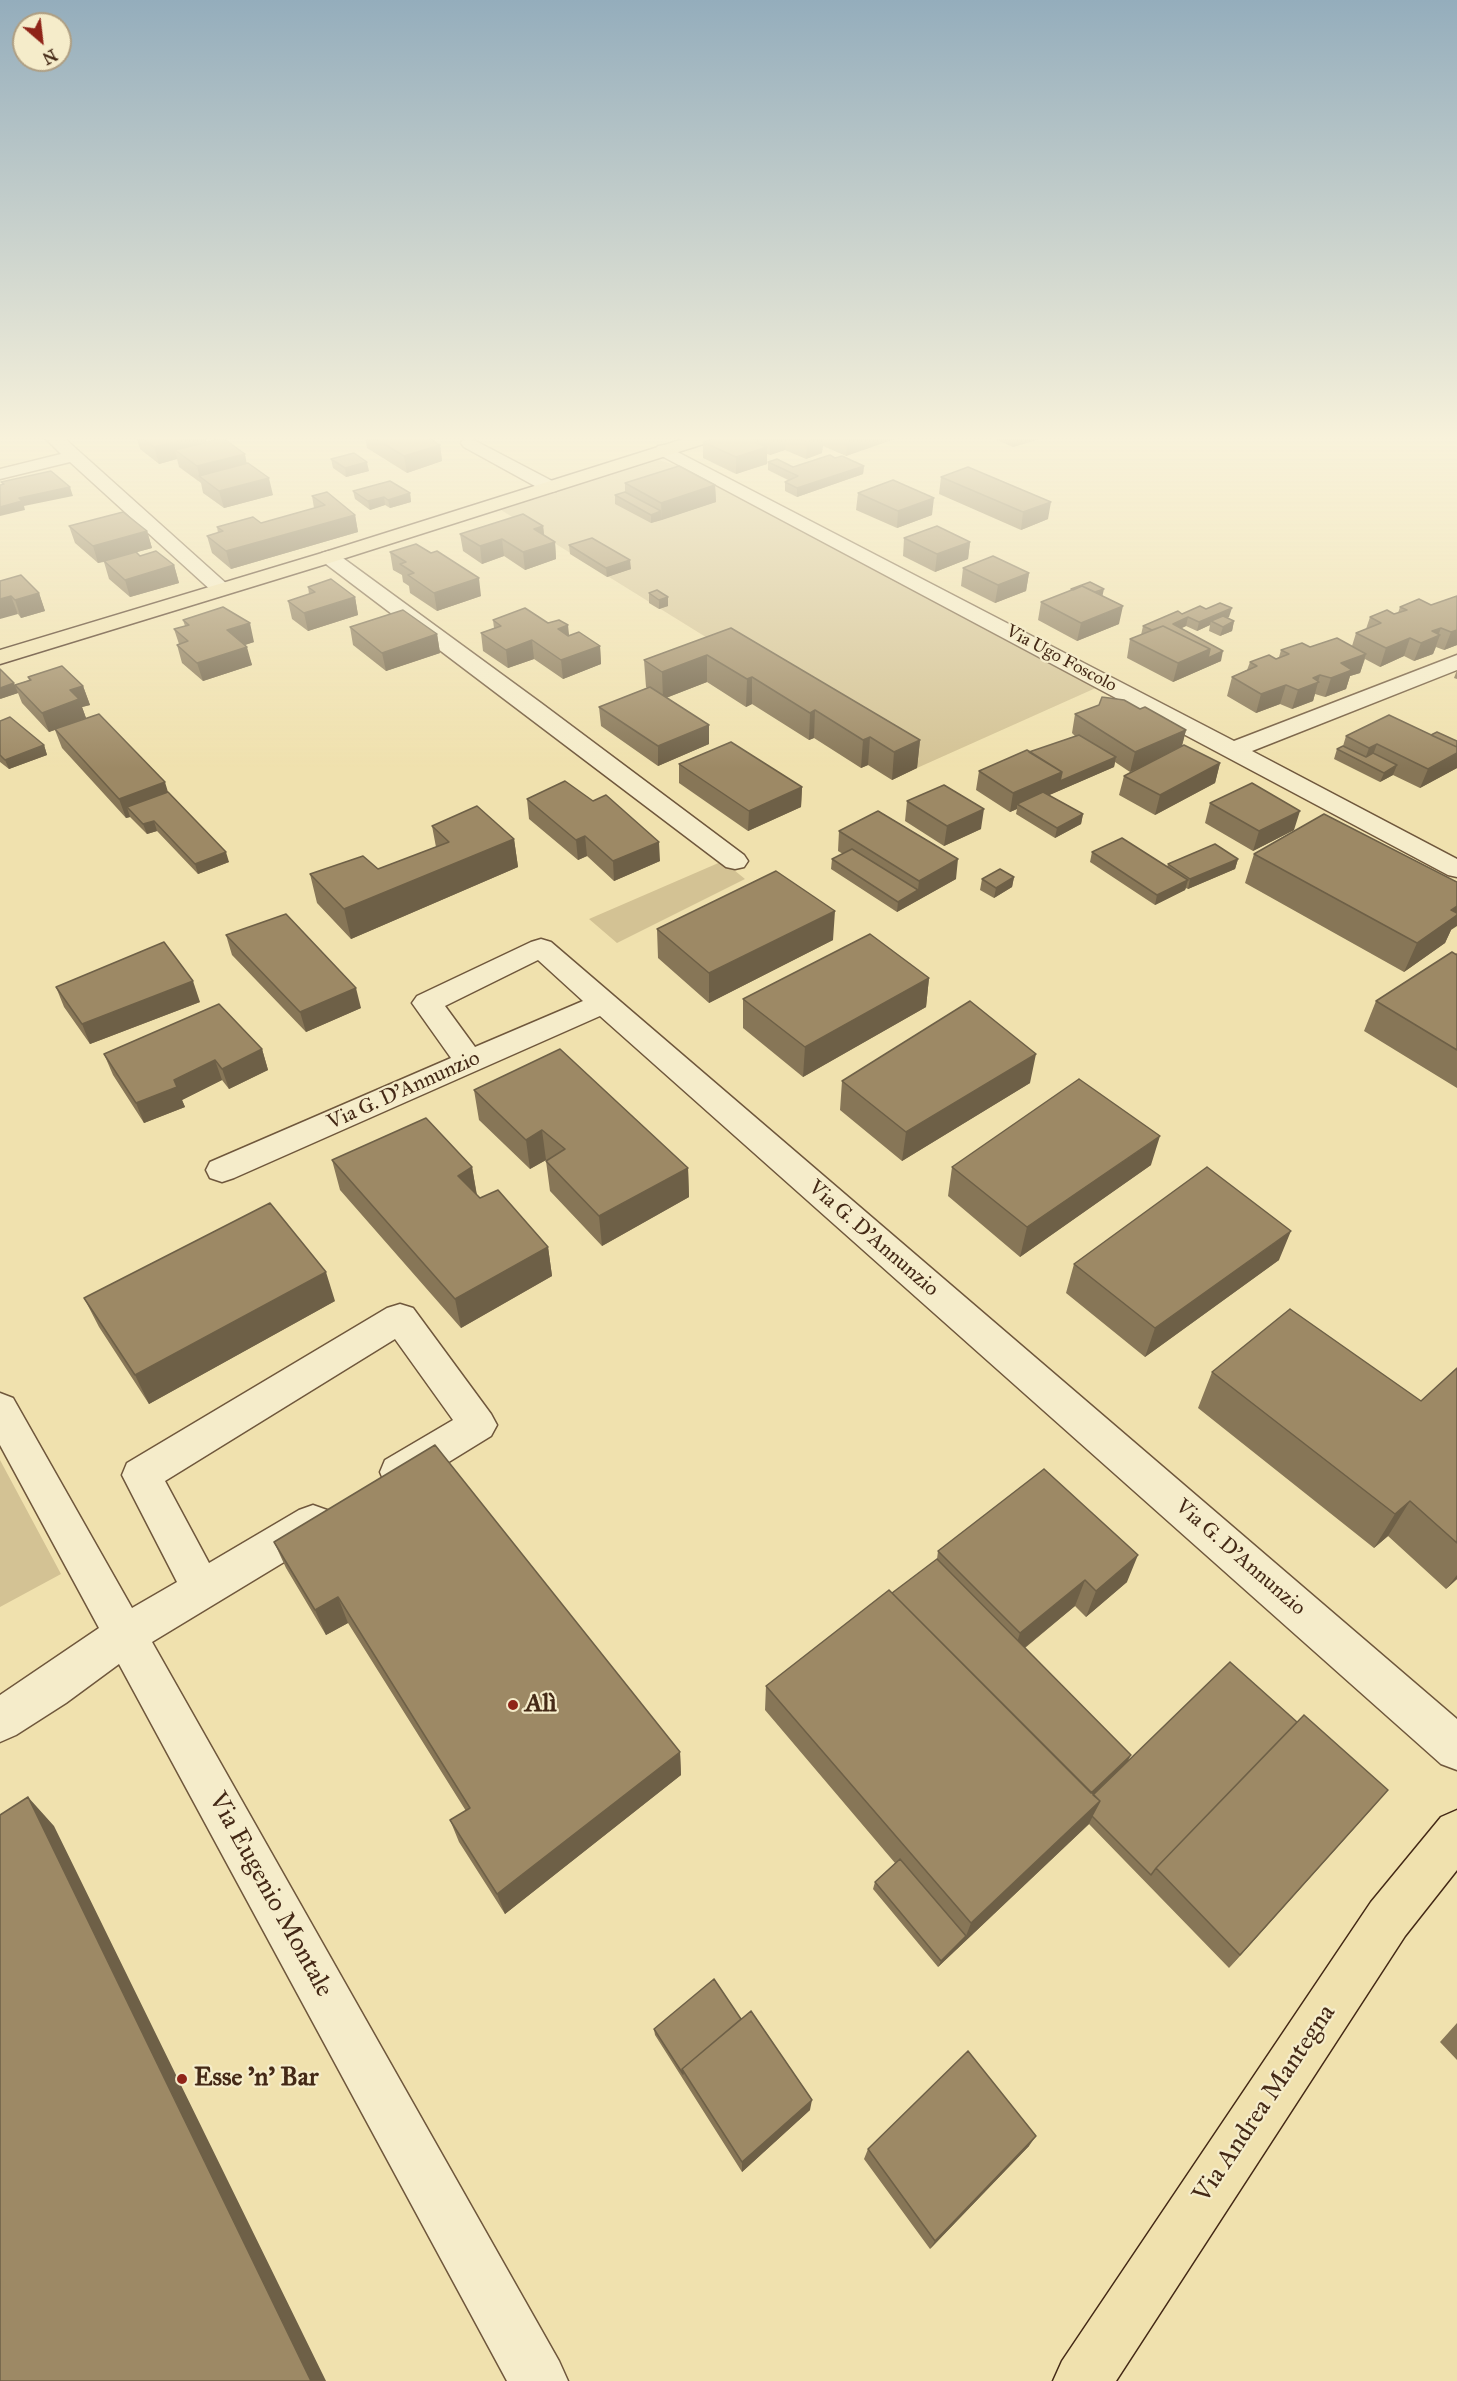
<!DOCTYPE html>
<html>
<head>
<meta charset="utf-8">
<style>
  body { margin:0 }
  #map { position:relative; width:1457px; height:2381px; overflow:hidden; background:#f0e1ae; font-family:"IM FELL Great Primer",serif }
  canvas { display:block }
  .north { position:absolute; left:12px; top:12px; width:60px; height:60px; box-sizing:border-box; background:#f5ecca; border:2px solid #ae9e82; border-radius:50%; rotate:152deg; font-size:16px; font-weight:700; line-height:24px; text-align:center; color:#442916 }
  .north::after { content:''; display:block; margin:auto; width:21px; height:27px; background:#8f2418; clip-path:polygon(50% 0,100% 100%,50% 72%,0 100%) }
</style>
</head>
<body>
<div id="map">
<canvas width="1457" height="2381"></canvas>
<div class="north">N</div>
</div>
<script>
const ctx = document.querySelector('canvas').getContext('2d');
ctx.lineJoin = 'round';
function fillPath(path, color) {
  ctx.fillStyle = color;
  ctx.fill(path, 'evenodd');
}
function shape(rows) {
  const path = new Path2D();
  for (const r of rows) {
    path.moveTo(r[0], r[1]);
    for (let i = 2; i < r.length; i += 2) path.lineTo(r[i], r[i + 1]);
  }
  return path;
}
function stroke(path, color, width, dash) {
  ctx.strokeStyle = color;
  ctx.lineWidth = width;
  ctx.lineCap = dash ? 'butt' : 'round';
  ctx.setLineDash(dash || []);
  ctx.stroke(path);
}
function label(font, color, halo, rows, align = 'center') {
  ctx.font = font + ' "IM FELL Great Primer",serif';
  ctx.lineWidth = 4.5;
  ctx.setLineDash([]);
  ctx.textBaseline = 'middle';
  ctx.strokeStyle = halo;
  ctx.fillStyle = color;
  for (const [text, x, y, turn = 0] of rows) {
    ctx.save();
    ctx.translate(x, y);
    ctx.rotate((+turn || 0) * Math.PI / 180);
    ctx.textAlign = isNaN(turn) ? turn : align;
    if (halo) ctx.strokeText(text, 0, 0);
    ctx.fillText(text, 0, 0);
    ctx.restore();
  }
}
fillPath(shape([
  [659,460,688,469,1098,687,917,768,501,510],
  [723,861,745,879,617,943,589,919],
  [0,1460,61,1574,0,1607]
]), '#d3c294');
const minor = shape([
  [43,436,62,436,228,585,231,589,228,593,214,593,70,462,0,479,0,469,61,454,43,436],
  [470,438,556,483,559,487,556,491,550,492,544,491,464,447,461,443,464,439,470,438],
  [664,445,1234,741,1457,655,1457,670,1252,751,1457,859,1457,877,1448,875,658,454,655,450,658,446,664,445],
  [329,551,336,553,541,703,744,855,748,861,744,867,735,869,726,867,322,561,319,557,322,553,329,551],
  [541,939,551,942,1457,1719,1457,1770,1441,1764,600,1016,234,1178,222,1182,210,1178,206,1170,210,1162,451,1058,412,1003,417,996,531,942,541,939],
  [538,960,583,1001,475,1047,445,1006,538,960],
  [400,1304,413,1308,491,1414,497,1425,491,1436,413,1484,399,1489,385,1484,380,1472,385,1460,453,1420,395,1339,165,1481,209,1563,299,1510,313,1505,327,1510,333,1523,327,1536,152,1642,559,2361,568,2381,507,2381,119,1664,66,1703,16,1735,0,1742,0,1695,99,1628,0,1445,0,1393,13,1398,132,1608,177,1582,122,1475,127,1463,387,1308,400,1304]
]);
const major = shape([
  [693,436,719,436,716,440,336,561,0,664,0,650,322,553,693,436],
  [1457,1810,1457,1870,1405,1936,1116,2381,1053,2381,1062,2361,1371,1902,1441,1817,1457,1810]
]);
stroke(minor, '#6f573c', 3);
stroke(major, '#442916', 3);
fillPath(minor, '#f5ecca');
fillPath(major, '#f0e1ae');
fillPath(shape([
  [136,436,205,436,207,442,247,463,273,495,224,508,203,493,201,483,179,467,177,459,159,464,140,449],
  [365,436,425,436,440,445,442,461,407,473,367,448],
  [722,436,903,436,846,456,823,446,822,453,806,459,785,450,770,455,767,454,767,464,736,474,703,458,703,442],
  [990,436,1042,436,1042,438,1013,447,990,437],
  [835,458,864,466,863,474,797,497,785,491,785,482,788,480,768,470,768,462,793,467],
  [331,459,369,471,346,477,333,468],
  [941,477,1048,519,1021,530,939,494],
  [625,483,715,485,716,502,651,523,615,504,615,495,625,492],
  [353,491,410,493,411,502,390,508,385,505,370,510,355,499],
  [858,493,932,515,897,528,856,510],
  [312,496,355,515,358,532,231,569,212,553,207,536,218,533,217,527,261,523,314,508],
  [69,526,147,531,152,548,137,552,140,556,174,565,179,583,130,597,109,579,104,562,98,563,75,543],
  [543,526,544,535,555,542,556,559,525,570,504,556,482,564,463,551,460,534],
  [904,538,970,542,968,559,935,572,903,556],
  [569,545,631,569,607,577,570,554],
  [390,552,481,596,437,611,410,593,409,586,403,582,402,575,393,570],
  [963,568,1029,573,1026,591,995,603,961,586],
  [0,581,39,593,45,611,21,618,18,614],
  [308,587,355,597,358,615,308,631,292,619,288,601,309,594],
  [1071,589,1119,624,1077,641,1038,620,1041,602,1071,591],
  [649,593,668,597,668,606,659,609,649,603],
  [1457,596,1457,645,1444,650,1436,647,1433,654,1414,661,1404,656,1380,667,1365,659,1360,673,1350,676,1346,689,1325,697,1315,694,1313,701,1292,709,1280,704,1256,713,1227,696,1232,677,1247,670,1250,662,1276,659,1279,657,1281,650,1352,646,1356,633,1366,629,1370,617,1394,614,1398,613,1400,607,1431,605],
  [1206,609,1229,617,1227,618,1234,621,1232,631,1220,636,1209,631,1210,625,1197,631,1186,626,1182,628,1221,661,1173,682,1127,658,1130,639,1141,635,1143,626,1182,614],
  [183,620,254,642,245,645,252,665,203,681,182,663,177,645,179,644,174,629,185,626],
  [493,620,548,623,569,636,600,646,601,664,563,679,534,659,508,668,483,651,481,633,494,628],
  [350,627,437,634,440,653,386,671,353,645],
  [731,628,920,740,917,768,892,780,868,765,861,768,814,738,809,740,752,704,746,707,707,682,666,698,709,744,658,766,601,726,599,707,647,688,646,687,644,660],
  [1457,670,1457,679,1454,678],
  [28,677,83,686,90,705,82,707,86,718,71,723,168,792,229,862,198,874,157,831,147,834,130,817,126,818,62,748,55,730,49,732,22,703,18,693,0,699,15,685,29,680],
  [1140,709,1186,730,1182,746,1220,763,1215,783,1155,815,1119,795,1124,776,1140,767,1130,772,1115,762,1114,767,1049,795,1083,814,1081,824,1055,838,1016,814,1017,809,1010,812,976,790,979,771,1075,736,1072,733,1075,714],
  [0,721,44,745,47,755,9,769,0,762],
  [1431,735,1457,741,1457,768,1420,788,1393,775,1380,782,1334,759,1337,749,1343,746,1346,736],
  [679,764,802,787,801,807,748,831,679,783],
  [527,799,593,801,660,861,614,881,587,856,578,860,529,819],
  [907,801,981,829,944,846,905,821],
  [1210,803,1294,830,1253,851,1205,823],
  [432,826,514,839,518,867,351,939,317,903,310,874,378,869,436,847],
  [839,831,956,879,897,912,831,869,832,859,843,854,838,851],
  [1092,852,1167,867,1168,864,1238,859,1235,869,1188,889,1186,888,1185,890,1155,905,1090,862],
  [1254,854,1451,930,1445,943,1404,972,1245,883],
  [1014,877,1012,887,994,898,980,890,982,879],
  [657,929,833,940,709,1003,658,958],
  [226,935,361,1008,306,1032,232,955],
  [1457,953,1457,1088,1364,1031,1376,1001],
  [929,978,926,1007,803,1077,743,1028,743,999],
  [56,987,200,1002,90,1044,64,1007],
  [262,1049,268,1070,229,1089,222,1080,182,1100,185,1107,144,1123,113,1075,104,1054],
  [842,1081,1030,1083,902,1161,840,1110],
  [474,1090,688,1168,689,1197,602,1246,550,1191,546,1161,547,1161,546,1160,530,1169,479,1120],
  [332,1160,472,1167,477,1195,480,1198,548,1247,552,1276,461,1328,340,1190],
  [1151,1165,1020,1257,948,1196,952,1167],
  [1279,1260,1145,1357,1066,1293,1074,1264],
  [84,1298,335,1301,149,1404,99,1327],
  [1457,1368,1457,1579,1446,1589,1388,1536,1374,1548,1198,1408,1212,1372,1421,1401],
  [274,1542,680,1752,681,1775,505,1914,459,1842,450,1820,466,1811,348,1623,326,1635,286,1568],
  [938,1551,1127,1582,1086,1617,1075,1606,1025,1648,1128,1761,1375,1805,1229,1968,1089,1824,938,1967,873,1889,875,1882,895,1863,765,1710,766,1686,892,1593,937,1559],
  [741,2019,810,2110,742,2172,655,2035,654,2029],
  [1457,2023,1457,2060,1440,2042],
  [1029,2146,930,2249,864,2159,868,2149]
]), '#877657');
fillPath(shape([
  [200,436,205,436,209,451,175,450,177,459,159,464,154,447],
  [326,436,339,436,326,439],
  [778,436,786,436,785,450,770,455,770,438],
  [858,436,903,436,846,456,847,440],
  [1025,436,1042,436,1042,438,1013,447,1015,439],
  [823,437,822,453,806,459,807,442],
  [758,441,758,450,767,447,767,464,736,474,736,457,755,442],
  [440,445,442,461,407,473,404,456],
  [245,454,248,470,199,476,201,483,197,466],
  [367,462,369,471,346,477,345,468],
  [864,466,863,474,797,497,797,488],
  [269,478,273,495,224,508,219,491],
  [715,485,716,502,662,520,661,503],
  [70,487,73,496,24,506,25,510,0,516,0,507,19,498],
  [410,493,411,502,390,508,388,500],
  [384,497,385,505,370,510,368,501],
  [934,498,932,515,897,528,898,511],
  [1051,502,1048,519,1021,530,1023,512],
  [661,511,662,520,651,523,651,515],
  [355,515,358,532,231,569,226,551],
  [543,526,545,543,534,529],
  [147,531,152,548,98,563,93,546],
  [502,539,504,556,482,564,480,546],
  [555,542,556,559,525,570,523,552],
  [970,542,968,559,935,572,937,554],
  [630,560,631,569,607,577,606,568],
  [174,565,179,583,130,597,125,580],
  [1029,573,1026,591,995,603,998,585],
  [479,578,481,596,437,611,434,593],
  [1104,589,1102,598,1086,596],
  [39,593,45,611,21,618,15,600],
  [11,596,18,614,0,619,0,599],
  [355,597,358,615,308,631,304,613],
  [668,597,668,606,659,609,659,600],
  [1123,606,1119,624,1077,641,1081,623],
  [1232,608,1229,617,1215,623,1211,621,1210,625,1197,631,1199,622],
  [1188,617,1186,626,1171,633,1173,624],
  [1234,621,1232,631,1220,636,1223,627],
  [250,623,254,642,232,649,227,630],
  [568,625,570,644,558,629],
  [1457,627,1457,645,1444,650,1451,632],
  [1441,628,1438,636,1440,635,1433,654,1414,661,1421,643,1432,631],
  [437,634,440,653,386,671,382,653],
  [1410,638,1404,656,1380,667,1386,648],
  [532,640,534,659,508,668,506,650],
  [600,646,601,664,563,679,561,660],
  [247,647,252,665,203,681,197,663],
  [1210,649,1223,651,1221,661,1173,682,1178,663],
  [1366,654,1360,673,1350,676,1346,689,1325,697,1331,678,1341,663],
  [707,655,707,682,663,699,662,672],
  [1320,675,1313,701,1292,709,1298,690,1313,678],
  [752,677,752,704,746,707,747,679],
  [14,683,18,693,0,699,0,688],
  [1286,685,1280,704,1256,713,1261,694],
  [83,686,90,705,82,707,86,718,49,732,42,713,70,690],
  [815,710,814,738,809,740,810,713],
  [709,725,709,744,658,766,658,746],
  [1186,730,1181,749,1130,772,1135,752],
  [870,737,868,765,861,768,863,740],
  [920,740,917,768,892,780,894,752],
  [1377,744,1370,763,1364,762,1369,748],
  [44,745,47,755,9,769,5,760],
  [1457,753,1457,768,1420,788,1428,769],
  [1116,757,1114,767,1022,807,1017,804,1017,809,1010,812,1013,793,1062,772],
  [1220,763,1215,783,1155,815,1160,795],
  [1397,765,1393,775,1380,782,1384,773],
  [165,782,171,802,127,807,130,817,126,818,119,799],
  [802,787,801,807,748,831,749,811],
  [984,809,981,829,944,846,947,826],
  [1300,811,1294,830,1253,851,1259,831],
  [1083,814,1081,824,1055,838,1057,828],
  [154,821,157,831,147,834,143,824],
  [585,836,587,856,578,860,576,840],
  [514,839,518,867,351,939,344,909],
  [659,842,660,861,614,881,613,861],
  [226,852,229,862,198,874,195,864],
  [958,859,956,879,897,912,898,902,918,890,919,881],
  [1238,859,1235,869,1188,889,1190,879],
  [1014,877,1012,887,994,898,996,888],
  [1188,880,1185,890,1155,905,1157,895],
  [1457,906,1457,926,1451,930,1445,943,1404,972,1417,943,1451,910],
  [835,911,833,940,709,1003,709,973],
  [929,978,926,1007,803,1077,805,1047],
  [193,981,200,1002,90,1044,82,1024],
  [356,988,361,1008,306,1032,300,1012],
  [262,1049,268,1070,229,1089,222,1069],
  [1036,1054,1030,1083,902,1161,906,1132],
  [215,1060,222,1080,182,1100,185,1107,144,1123,136,1103,174,1080],
  [542,1130,546,1160,530,1169,526,1140],
  [1160,1136,1151,1165,1020,1257,1027,1227],
  [472,1167,477,1197,458,1176],
  [688,1168,689,1197,602,1246,599,1216],
  [1291,1231,1279,1260,1145,1357,1155,1328],
  [548,1247,552,1276,461,1328,455,1299],
  [326,1272,335,1301,149,1404,135,1375],
  [1410,1501,1388,1536,1374,1548,1395,1514],
  [1138,1555,1127,1582,1086,1617,1096,1591],
  [1457,1575,1457,1579,1446,1589],
  [1085,1580,1075,1606,1012,1658,1020,1633],
  [338,1597,348,1623,326,1635,315,1610],
  [680,1752,681,1775,505,1914,497,1894],
  [1131,1755,1123,1771,1084,1808,1086,1798],
  [1388,1790,1375,1805,1229,1968,1240,1955],
  [28,1797,54,1826,326,2381,311,2381],
  [1100,1801,1089,1824,938,1967,941,1961,966,1936,971,1923],
  [812,2100,810,2110,742,2172,742,2162],
  [1036,2136,1029,2146,930,2249,935,2241]
]), '#6e6047');
const building = shape([
  [139,436,200,436,154,447,139,436],
  [371,436,425,436,440,445,404,456,371,436],
  [722,436,747,436,758,441,755,442,767,447,736,457,703,442,722,436],
  [764,436,778,436,770,438,764,436],
  [791,436,820,436,823,437,807,442,791,436],
  [837,436,858,436,847,440,837,436],
  [1007,436,1025,436,1015,439,1007,436],
  [223,438,245,454,197,466,175,450,223,438],
  [354,453,367,462,345,468,331,459,354,453],
  [830,455,835,458,842,456,864,466,797,488,785,482,798,476,768,462,777,459,793,467,830,455],
  [248,463,269,478,219,491,199,476,248,463],
  [679,466,715,485,661,503,625,483,679,466],
  [968,467,1051,502,1023,512,941,477,968,467],
  [51,471,70,487,19,498,22,501,0,507,0,485,4,484,1,482,51,471],
  [893,480,934,498,898,511,858,493,893,480],
  [390,481,410,493,388,500,384,497,368,501,353,491,390,481],
  [327,492,355,515,226,551,207,536,223,531,217,527,253,517,261,523,325,505,312,496,327,492],
  [625,492,661,511,651,515,615,495,625,492],
  [123,512,147,531,93,546,69,526,123,512],
  [523,514,543,526,534,529,555,542,523,552,502,539,480,546,460,534,523,514],
  [937,526,970,542,937,554,904,538,937,526],
  [592,538,630,560,606,568,569,545,592,538],
  [416,544,431,553,437,551,479,578,434,593,408,575,414,573,400,564,406,562,390,552,416,544],
  [156,551,174,565,125,580,104,561,136,552,140,556,156,551],
  [993,556,1029,573,998,585,963,568,993,556],
  [21,575,39,593,15,600,11,596,0,599,0,581,21,575],
  [331,579,355,597,304,613,288,601,315,592,308,587,331,579],
  [1090,582,1104,589,1095,592,1082,586,1073,590,1071,589,1090,582],
  [1082,586,1123,606,1081,623,1041,602,1082,586],
  [657,590,668,597,659,600,649,593,657,590],
  [1457,596,1457,630,1451,632,1441,628,1432,631,1440,635,1421,643,1410,638,1386,648,1356,633,1381,623,1370,617,1387,610,1394,614,1407,610,1400,607,1419,599,1431,605,1457,596],
  [1220,603,1232,608,1199,622,1188,617,1173,624,1223,651,1208,658,1210,649,1163,626,1152,630,1143,626,1178,611,1182,614,1200,606,1206,609,1220,603],
  [223,607,250,623,227,630,247,647,197,663,177,645,188,641,174,629,189,625,183,620,223,607],
  [525,608,548,623,559,620,568,625,558,629,568,636,579,632,600,646,561,660,532,640,506,650,481,633,501,626,493,620,525,608],
  [403,610,437,634,382,653,350,627,403,610],
  [1223,616,1234,621,1223,627,1211,621,1223,616],
  [1163,626,1210,649,1178,663,1130,639,1163,626],
  [731,628,920,740,894,752,870,737,863,740,815,710,810,713,752,677,747,679,707,655,662,672,644,660,731,628],
  [1337,638,1366,654,1341,663,1352,670,1331,678,1320,675,1313,678,1319,682,1298,690,1286,685,1261,694,1232,677,1257,666,1250,662,1269,655,1276,659,1289,654,1281,650,1302,643,1310,647,1337,638],
  [62,666,83,686,70,690,79,699,42,713,15,685,31,680,28,677,62,666],
  [0,669,14,683,0,688,0,669],
  [650,687,709,725,658,746,599,707,650,687],
  [1102,697,1124,700,1140,709,1145,707,1186,730,1135,752,1075,714,1099,705,1102,697],
  [99,714,165,782,119,799,55,729,99,714],
  [1389,715,1457,747,1457,753,1428,769,1377,744,1369,748,1346,736,1389,715],
  [10,717,44,745,5,760,0,755,0,721,10,717],
  [1437,732,1457,741,1457,747,1431,735,1437,732],
  [1079,735,1116,757,1060,781,1062,772,1029,752,1079,735],
  [731,742,802,787,749,811,679,764,731,742],
  [1184,745,1220,763,1160,795,1124,776,1184,745],
  [1343,746,1366,757,1373,753,1397,765,1384,773,1337,749,1343,746],
  [1027,750,1062,772,1013,793,979,771,1027,750],
  [565,781,593,801,606,795,659,842,613,861,585,836,576,840,527,799,565,781],
  [1252,783,1300,811,1259,831,1210,803,1252,783],
  [944,785,984,809,947,826,907,801,944,785],
  [168,792,226,852,195,864,154,821,143,824,127,807,168,792],
  [1043,792,1083,814,1057,828,1017,804,1043,792],
  [477,806,514,839,344,909,310,874,363,856,378,869,449,842,432,826,477,806],
  [878,811,958,859,919,881,839,831,878,811],
  [1324,814,1457,882,1457,906,1451,910,1457,913,1457,915,1417,943,1254,854,1324,814],
  [1122,838,1188,880,1157,895,1092,852,1122,838],
  [1215,844,1238,859,1190,879,1168,864,1215,844],
  [852,849,918,890,898,902,832,859,852,849],
  [1000,869,1014,877,996,888,982,879,1000,869],
  [776,871,835,911,709,973,657,929,776,871],
  [286,914,356,988,300,1012,226,935,286,914],
  [870,934,929,978,805,1047,743,999,870,934],
  [164,942,193,981,82,1024,56,987,164,942],
  [1452,952,1457,955,1457,1050,1376,1001,1452,952],
  [970,1001,1036,1054,906,1132,842,1081,970,1001],
  [219,1004,262,1049,222,1069,215,1060,174,1080,177,1087,136,1103,104,1054,219,1004],
  [560,1049,688,1168,599,1216,546,1161,565,1149,542,1130,526,1140,474,1090,560,1049],
  [1079,1079,1160,1136,1027,1227,952,1167,1079,1079],
  [426,1118,472,1167,458,1176,480,1198,498,1190,548,1247,455,1299,332,1160,426,1118],
  [1207,1167,1291,1231,1155,1328,1074,1264,1207,1167],
  [270,1203,326,1272,135,1375,84,1298,270,1203],
  [1290,1309,1421,1401,1457,1368,1457,1543,1410,1501,1395,1514,1212,1372,1290,1309],
  [435,1445,680,1752,497,1894,450,1820,470,1808,338,1597,315,1610,274,1542,435,1445],
  [1044,1469,1138,1555,1096,1591,1085,1580,1020,1633,938,1551,1044,1469],
  [937,1559,1131,1755,1091,1793,892,1593,937,1559],
  [889,1590,1100,1801,971,1923,766,1686,889,1590],
  [1230,1662,1297,1722,1156,1868,1151,1875,1092,1816,1100,1801,1093,1795,1230,1662],
  [1304,1715,1388,1790,1240,1955,1156,1868,1304,1715],
  [28,1797,311,2381,0,2381,0,1815,28,1797],
  [900,1859,966,1936,941,1961,875,1882,900,1859],
  [714,1979,741,2019,682,2069,683,2074,654,2029,714,1979],
  [751,2011,812,2100,742,2162,682,2069,751,2011],
  [968,2051,1036,2136,935,2241,868,2149,968,2051]
]);
fillPath(building, '#9d8965');
stroke(building, '#6e6047', 1.5);
const sky = ctx.createLinearGradient(0, 0, 0, 769);
sky.addColorStop(0, '#94adbc');
sky.addColorStop(0.57, '#f8f2db');
sky.addColorStop(1, '#f8f2db00');
ctx.fillStyle = sky;
ctx.fillRect(0, 0, 1457, 769);
for (const [x, y, r, color] of [
  [513,1705,6,"#8f2418"],
  [182,2079,6,"#8f2418"]
]) {
  const dot = new Path2D();
  dot.arc(x, y, r, 0, 2 * Math.PI);
  ctx.fillStyle = color;
  ctx.fill(dot);
  stroke(dot, '#f5ecca', 2);
}
label('18px', '#442916', '#f5ecca', [
  ["Via Ugo Foscolo",1061,659,28]
]);
label('21px', '#442916', '#f5ecca', [
  ["Via G. D'Annunzio",404,1091,-24],
  ["Via G. D'Annunzio",873,1239,41],
  ["Via G. D'Annunzio",1240,1558,41]
]);
label('bold 26px', '#442916', '#f5ecca', [
  ["Alì",525,1705],
  ["Esse 'n' Bar",194,2079]
], 'left');
label('26px', '#442916', '#f5ecca', [
  ["Via Eugenio Montale",270,1895,61],
  ["Via Andrea Mantegna",1265,2104,-56]
]);
</script>
</body>
</html>
